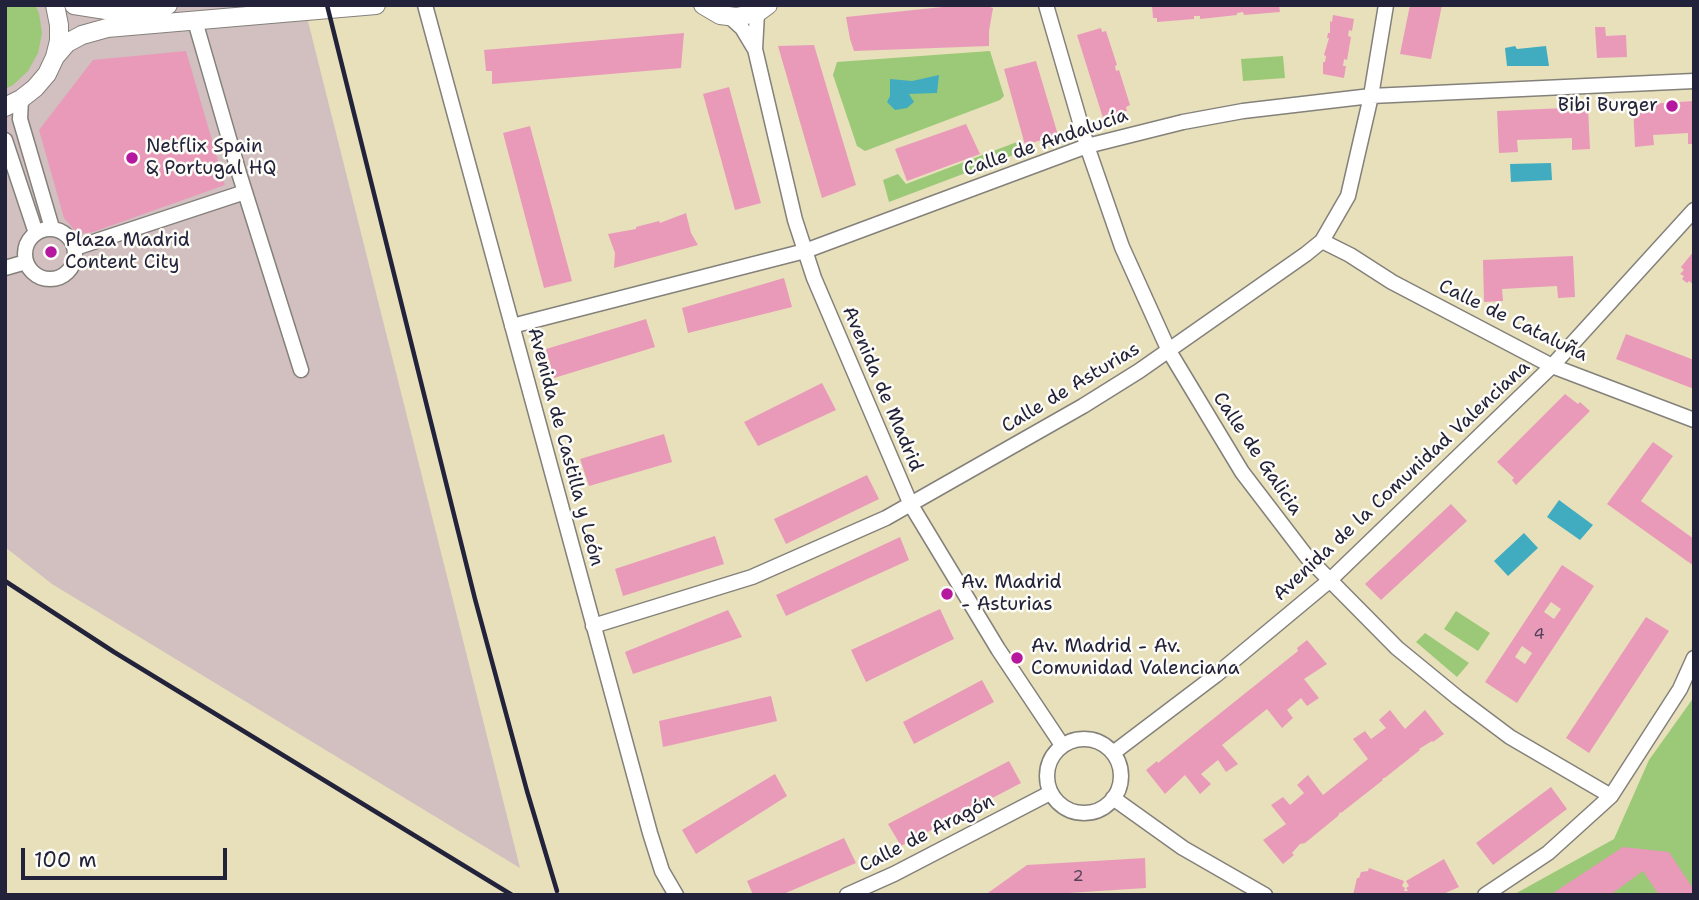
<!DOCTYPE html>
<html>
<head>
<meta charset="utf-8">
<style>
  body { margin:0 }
  #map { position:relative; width:1699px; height:900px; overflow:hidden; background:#e7e0bb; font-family:"Shantell Sans",sans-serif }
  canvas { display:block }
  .frame { position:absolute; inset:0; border:7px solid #22223b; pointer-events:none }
  .scale { position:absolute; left:21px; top:848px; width:206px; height:32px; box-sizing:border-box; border:4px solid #22223b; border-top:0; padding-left:9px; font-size:21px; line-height:24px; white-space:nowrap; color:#22223b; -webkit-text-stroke:5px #fdfcf7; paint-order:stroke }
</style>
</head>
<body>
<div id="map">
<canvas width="1699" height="900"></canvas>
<div class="frame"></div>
<div class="scale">100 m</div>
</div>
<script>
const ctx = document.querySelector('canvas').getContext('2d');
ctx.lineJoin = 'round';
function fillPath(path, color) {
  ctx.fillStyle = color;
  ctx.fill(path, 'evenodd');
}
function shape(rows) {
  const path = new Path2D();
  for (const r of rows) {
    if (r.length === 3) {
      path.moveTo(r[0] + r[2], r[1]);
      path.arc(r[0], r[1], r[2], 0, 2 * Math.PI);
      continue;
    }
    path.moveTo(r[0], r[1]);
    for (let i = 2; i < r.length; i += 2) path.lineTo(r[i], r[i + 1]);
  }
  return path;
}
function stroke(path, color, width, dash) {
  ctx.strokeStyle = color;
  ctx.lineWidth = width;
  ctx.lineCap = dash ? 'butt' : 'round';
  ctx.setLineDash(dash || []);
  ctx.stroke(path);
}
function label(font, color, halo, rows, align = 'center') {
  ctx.font = font + ' "Shantell Sans",sans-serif';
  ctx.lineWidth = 5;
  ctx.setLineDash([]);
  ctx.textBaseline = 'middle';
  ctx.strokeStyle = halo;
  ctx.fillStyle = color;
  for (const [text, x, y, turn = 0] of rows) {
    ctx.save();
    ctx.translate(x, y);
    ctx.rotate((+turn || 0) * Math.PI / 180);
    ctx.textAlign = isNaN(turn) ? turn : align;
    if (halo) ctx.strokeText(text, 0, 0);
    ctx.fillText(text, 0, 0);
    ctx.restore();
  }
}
fillPath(shape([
  [5,5,304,5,520,868,52,584,5,547]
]), '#d2bfc0');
fillPath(shape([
  [5,5,35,5,39,13,42,33,38,53,28,71,13,85,5,89],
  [990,51,1004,96,1000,100,865,151,857,146,833,75,837,62],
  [1283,56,1285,78,1243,81,1241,59],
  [1017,142,1021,152,889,202,883,180,898,174,906,184],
  [1456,611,1490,633,1478,651,1444,629],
  [1425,633,1469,663,1457,677,1416,642],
  [1694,697,1694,895,1513,895,1614,839,1649,760]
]), '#9bc977');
fillPath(shape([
  [1515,46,1517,49,1546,46,1549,66,1507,66,1505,48],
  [939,75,937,93,909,94,914,102,907,108,895,110,887,102,890,96,890,79,912,81],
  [1551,163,1552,180,1511,182,1510,164],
  [1559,500,1593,525,1580,540,1547,517],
  [1524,533,1538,548,1508,576,1494,561]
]), '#41acc0');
fillPath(shape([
  [962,5,983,5,993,8,989,31,989,46,854,51,850,39,846,17],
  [1152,5,1279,5,1280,12,1244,15,1243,12,1237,13,1237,15,1200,19,1200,16,1194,16,1194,19,1157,22,1157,18,1153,18],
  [1410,5,1442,5,1431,59,1400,54],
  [1333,15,1354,19,1352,31,1349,30,1348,36,1351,37,1347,60,1344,59,1343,66,1346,66,1344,78,1323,74,1323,62,1325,62,1326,56,1324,55,1329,38,1327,38,1328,33,1330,33,1330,21,1332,22],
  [1595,27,1605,27,1606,36,1626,35,1627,57,1597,58],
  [1101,28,1102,32,1106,31,1117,65,1115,66,1116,71,1119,70,1130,105,1126,107,1127,111,1103,118,1077,35],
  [684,33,681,68,492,84,492,71,486,71,484,50],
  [814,45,856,185,822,198,778,46],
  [186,51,225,185,93,232,78,234,64,218,39,130,93,60],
  [1036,61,1058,135,1025,145,1004,69],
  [729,87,761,203,735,210,703,94],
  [1694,101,1694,144,1688,144,1688,133,1653,135,1654,145,1635,147,1633,105],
  [1588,107,1590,149,1572,150,1572,138,1517,140,1518,152,1499,153,1497,111],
  [966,124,980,154,907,181,895,149],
  [530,126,572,281,544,288,503,133],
  [686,213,691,233,698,245,614,268,615,253,608,234,636,229,636,227,659,221,660,223],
  [1694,251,1694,285,1689,281,1687,283,1682,279,1684,276,1680,274,1684,270,1681,267],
  [1573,256,1575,297,1558,298,1557,286,1502,289,1503,301,1484,302,1483,260],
  [784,278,792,307,688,333,682,308],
  [646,319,655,347,554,378,546,349],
  [1626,334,1694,360,1694,389,1616,359],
  [822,383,836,410,758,446,744,422],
  [1565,394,1578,404,1580,402,1590,411,1516,485,1512,480,1514,478,1497,462],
  [664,434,672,462,589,486,580,459],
  [1653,442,1673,456,1641,501,1694,539,1694,566,1607,504],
  [867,475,879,499,786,544,774,519],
  [1451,504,1467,521,1381,600,1365,584],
  [715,536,724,564,623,596,615,569],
  [900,537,909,560,786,616,776,595],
  [1562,565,1594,586,1517,703,1485,682],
  [1551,602,1561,609,1554,619,1544,612],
  [1522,646,1532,653,1525,664,1515,657],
  [940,609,954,639,866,682,851,650],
  [728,610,742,637,633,674,625,652],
  [1646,617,1669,631,1589,753,1566,738],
  [1307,640,1327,664,1304,679,1319,698,1307,706,1301,698,1287,710,1293,718,1282,728,1267,709,1222,745,1238,764,1226,772,1218,760,1201,774,1211,784,1200,794,1185,775,1165,794,1146,770,1157,761,1158,763,1298,651,1297,648],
  [982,680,994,702,914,744,903,722],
  [771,696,777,721,663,747,659,721],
  [1390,710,1405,729,1425,710,1444,734,1433,742,1432,741,1419,749,1420,750,1386,777,1382,779,1383,780,1341,813,1340,812,1338,816,1305,843,1300,844,1292,853,1294,855,1283,864,1263,840,1286,824,1271,805,1283,797,1290,805,1304,793,1297,785,1308,775,1323,795,1368,759,1353,739,1365,731,1371,739,1386,728,1379,720],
  [1009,761,1021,783,901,846,888,824],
  [775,774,787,796,696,854,682,830],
  [1551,787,1567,809,1493,865,1476,843],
  [844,838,856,863,781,895,753,895,747,881],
  [1623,847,1669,852,1694,890,1694,895,1659,895,1643,871,1610,895,1550,895],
  [1145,858,1146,888,1037,895,985,895,1027,865],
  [1444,859,1459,887,1441,895,1353,895,1357,878,1359,878,1361,872,1368,871,1369,868,1404,881,1402,886,1405,888,1404,891,1408,891,1406,888,1409,886,1406,881]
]), '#e99ab9');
const minor = shape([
  [425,5,650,833,662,871,676,895],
  [1046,5,1087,146,1122,247,1169,351,1242,472,1307,557,1397,648,1458,698,1510,737,1611,796],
  [757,13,755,49,795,220,814,278,911,505,998,649,1062,745],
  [730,17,742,28,754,48],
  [195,21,239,173,301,370],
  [21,99,20,119,52,228],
  [5,140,36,233],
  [50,254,25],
  [1322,241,1350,255,1392,282,1552,366,1694,420],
  [75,248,245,192],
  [5,268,26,262],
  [512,326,805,251,1087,146,1183,122,1243,111,1371,96,1694,81],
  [593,626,752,577,886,518,1083,406,1139,371,1306,254,1322,241,1348,196,1371,96,1386,5],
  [1084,776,37],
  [1113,753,1216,675,1329,581,1552,366,1694,210],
  [1113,798,1183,848,1265,895],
  [847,895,894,874,1050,793],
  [1485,895,1548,853,1611,796,1680,689,1694,658]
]);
const tertiary = shape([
  [74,5,106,10,168,5],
  [703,5,720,15,736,17,757,13,768,5],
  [55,57,67,43,82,35,107,28,376,5],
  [5,107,21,99,35,88,47,74,55,57,59,41,59,25,55,5]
]);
stroke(minor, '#84817b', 17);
stroke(tertiary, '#84817b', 20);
stroke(minor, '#fff', 14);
stroke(tertiary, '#fff', 18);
stroke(shape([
  [327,5,475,599,527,791,557,891],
  [5,581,114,652,512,895]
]), '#22223b', 4.5);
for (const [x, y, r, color] of [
  [1672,106,7,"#b5179e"],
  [132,158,7,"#b5179e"],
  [51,252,7,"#b5179e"],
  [947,594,7,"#b5179e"],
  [1017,658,7,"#b5179e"]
]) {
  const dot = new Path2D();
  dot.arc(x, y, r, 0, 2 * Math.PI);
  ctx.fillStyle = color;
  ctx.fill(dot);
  stroke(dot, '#fdfcf7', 2.5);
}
label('16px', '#54405a', null, [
  ["4",1539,635],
  ["2",1078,877]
]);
label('19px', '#22223b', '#fdfcf7', [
  ["Bibi Burger",1658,106,"right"],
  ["Netflix Spain",146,147],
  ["& Portugal HQ",146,169],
  ["Plaza Madrid",65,241],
  ["Content City",65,263],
  ["Av. Madrid",961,583],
  ["- Asturias",961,605],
  ["Av. Madrid - Av.",1031,647],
  ["Comunidad Valenciana",1031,669]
], 'left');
label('19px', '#22223b', '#fdfcf7', [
  ["Calle de Andalucía",1046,143,-19],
  ["Calle de Cataluña",1513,321,26],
  ["Calle de Asturias",1071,388,-31],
  ["Avenida de Madrid",882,389,67],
  ["Avenida de Castilla y León",565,447,75],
  ["Calle de Galicia",1257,454,56],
  ["Avenida de la Comunidad Valenciana",1402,481,-43],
  ["Calle de Aragón",927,834,-27]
]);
</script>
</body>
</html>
